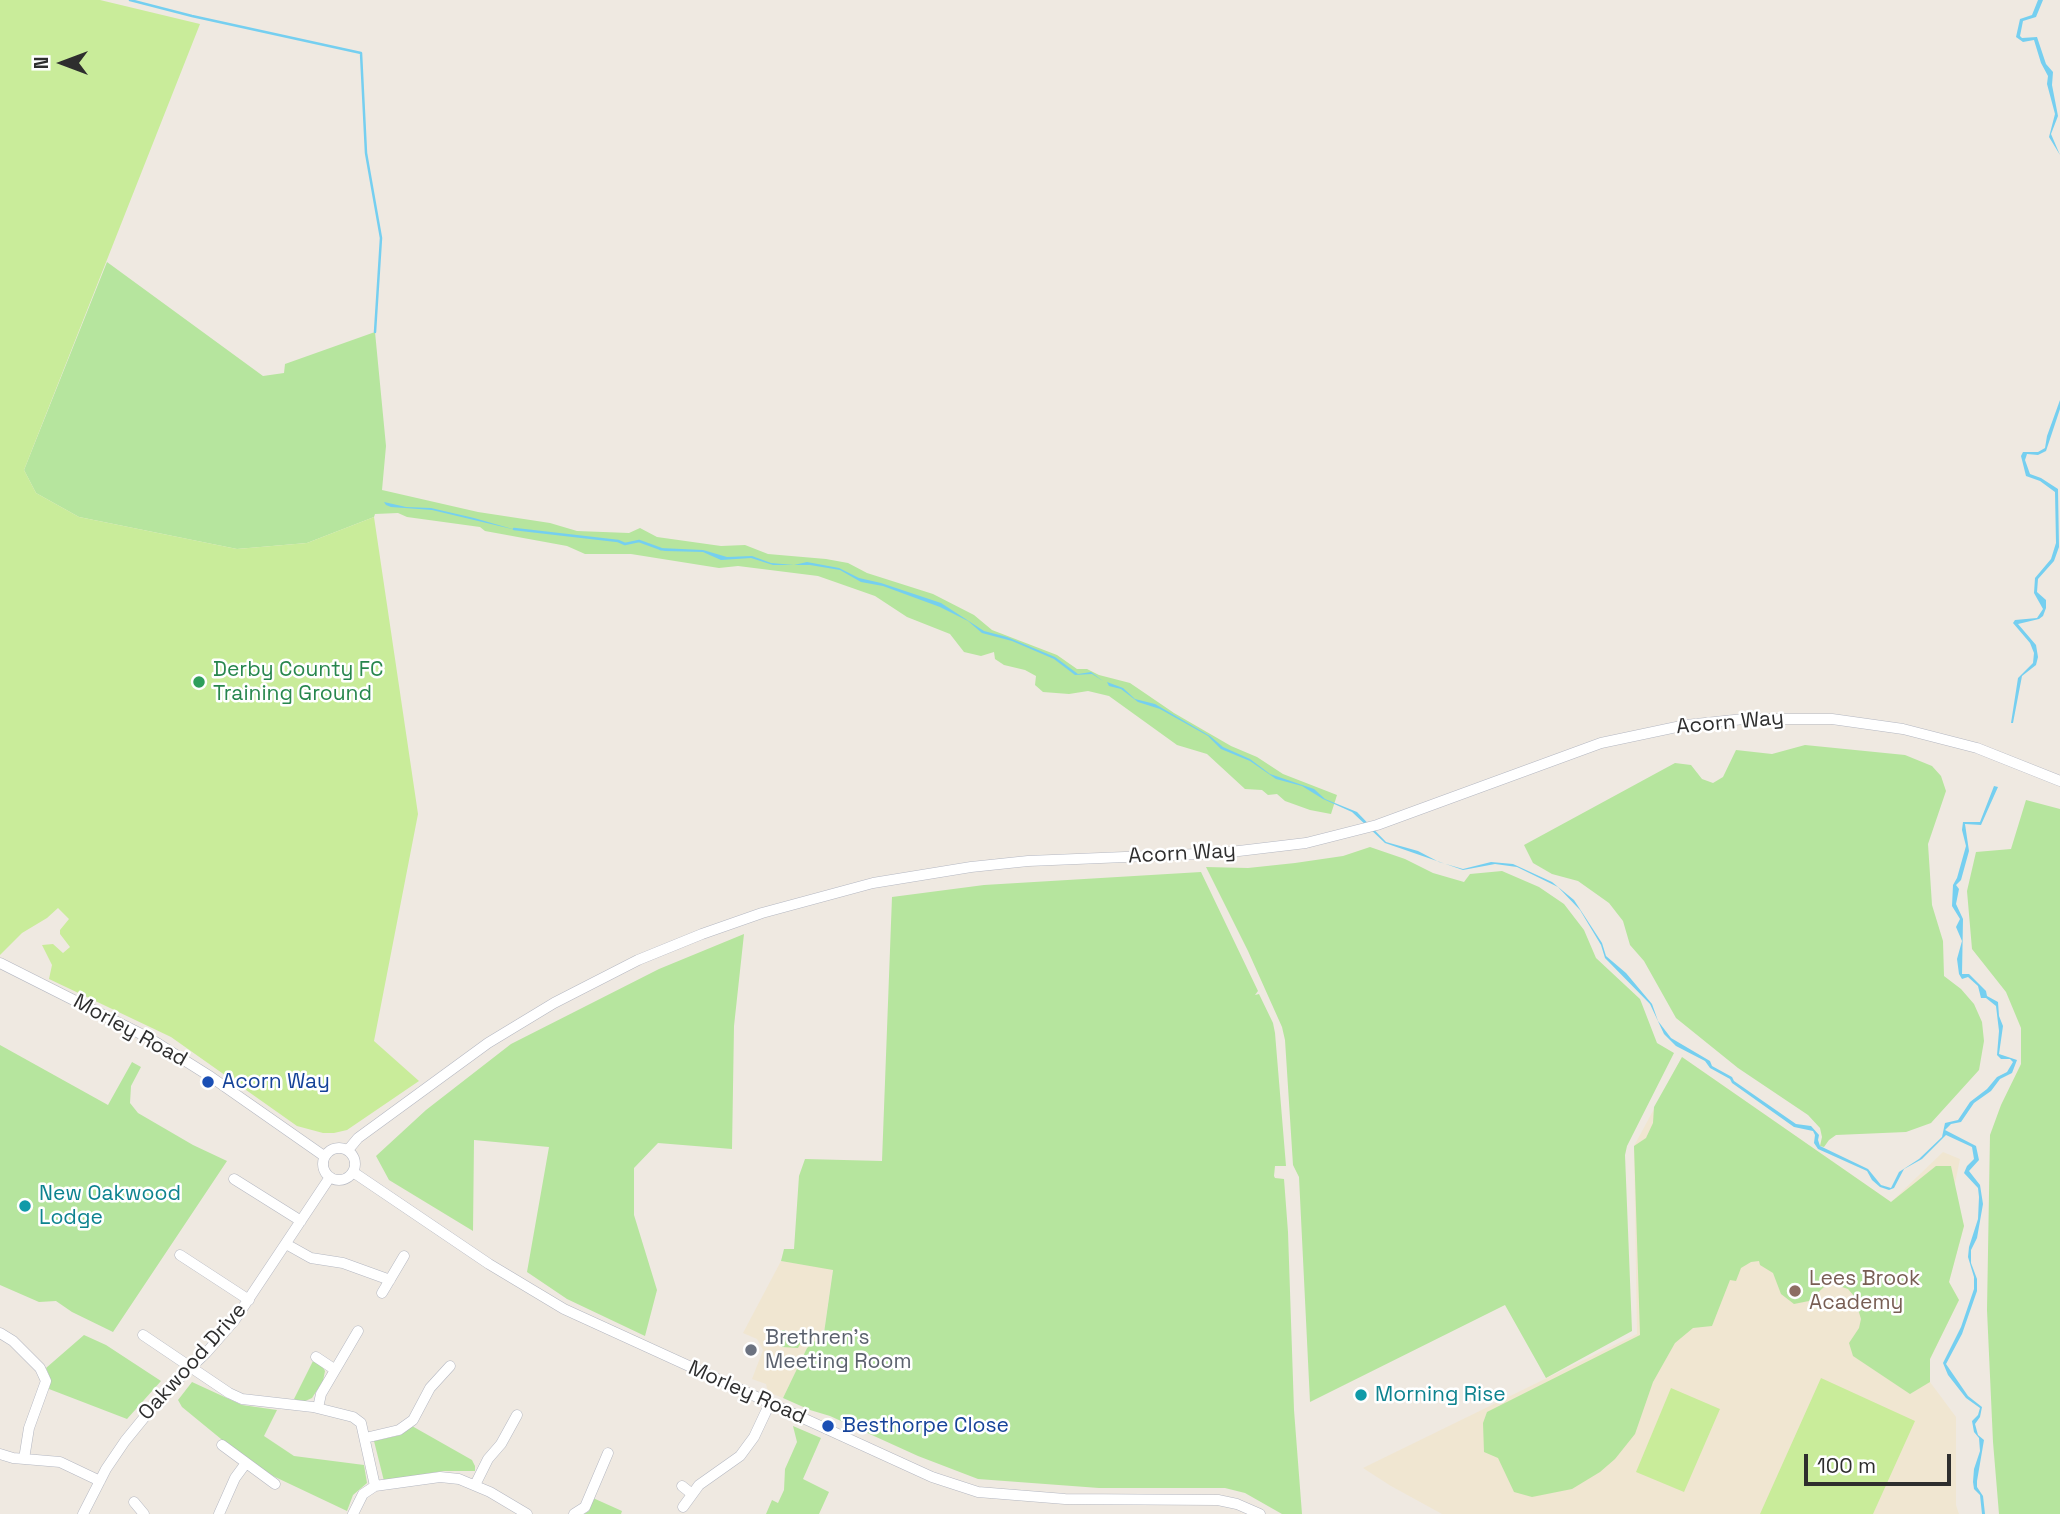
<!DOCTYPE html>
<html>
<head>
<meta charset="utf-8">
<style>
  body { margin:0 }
  #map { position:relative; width:2060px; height:1514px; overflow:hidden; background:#efe9e1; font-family:"Space Grotesk",sans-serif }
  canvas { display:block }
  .north { position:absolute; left:28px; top:28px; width:70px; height:70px; -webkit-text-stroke:5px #fff; paint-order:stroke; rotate:270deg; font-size:19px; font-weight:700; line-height:28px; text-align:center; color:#2e2e2e }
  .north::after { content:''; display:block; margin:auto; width:24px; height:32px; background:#2e2e2e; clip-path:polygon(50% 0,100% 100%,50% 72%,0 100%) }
  .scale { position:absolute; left:1804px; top:1454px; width:147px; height:32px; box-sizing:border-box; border:4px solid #2e2e2e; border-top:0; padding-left:9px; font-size:21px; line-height:24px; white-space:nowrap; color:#2e2e2e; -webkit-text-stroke:5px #fff; paint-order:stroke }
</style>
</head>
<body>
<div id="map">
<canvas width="2060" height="1514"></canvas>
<div class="north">N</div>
<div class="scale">100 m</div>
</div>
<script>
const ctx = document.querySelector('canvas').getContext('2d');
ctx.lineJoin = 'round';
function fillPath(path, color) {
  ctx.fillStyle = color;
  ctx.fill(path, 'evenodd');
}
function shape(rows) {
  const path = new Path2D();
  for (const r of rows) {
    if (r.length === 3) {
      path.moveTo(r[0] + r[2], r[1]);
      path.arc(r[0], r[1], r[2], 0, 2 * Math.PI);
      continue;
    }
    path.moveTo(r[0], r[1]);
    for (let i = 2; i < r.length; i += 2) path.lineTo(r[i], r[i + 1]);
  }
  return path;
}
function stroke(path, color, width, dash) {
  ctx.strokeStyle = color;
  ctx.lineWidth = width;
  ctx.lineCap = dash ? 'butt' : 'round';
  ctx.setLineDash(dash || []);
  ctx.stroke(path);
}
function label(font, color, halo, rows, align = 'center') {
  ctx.font = font + ' "Space Grotesk",sans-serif';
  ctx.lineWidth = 5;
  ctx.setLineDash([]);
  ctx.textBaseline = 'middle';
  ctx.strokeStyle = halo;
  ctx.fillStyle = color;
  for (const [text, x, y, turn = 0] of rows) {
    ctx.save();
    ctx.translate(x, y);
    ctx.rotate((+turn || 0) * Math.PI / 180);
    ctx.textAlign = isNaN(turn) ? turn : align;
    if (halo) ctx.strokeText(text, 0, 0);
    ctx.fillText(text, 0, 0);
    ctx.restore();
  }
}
fillPath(shape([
  [1682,1057,1891,1202,1943,1152,1960,1159,1954,1188,1964,1226,1949,1282,1959,1300,1930,1359,1930,1382,1956,1417,1956,1505,1959,1514,1442,1514,1391,1486,1363,1468,1637,1334,1634,1146],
  [781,1261,833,1269,824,1333,807,1348,783,1398,768,1392,766,1384,752,1379,763,1350,757,1339,743,1333]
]), '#f0e6d1');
fillPath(shape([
  [107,262,263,376,284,373,285,364,375,332,386,446,382,490,478,512,550,523,577,531,629,533,640,528,657,537,721,546,745,545,768,554,826,559,848,563,867,573,933,594,974,615,992,630,1057,655,1077,669,1087,669,1099,675,1130,683,1174,713,1231,746,1257,757,1283,774,1337,795,1331,814,1310,810,1285,801,1277,794,1268,795,1262,790,1245,789,1207,754,1177,745,1109,696,1088,691,1069,694,1043,692,1035,685,1036,676,1025,670,1004,665,995,659,994,652,981,656,964,652,950,634,907,617,875,596,818,576,738,566,719,568,631,554,585,554,567,546,485,531,480,527,407,517,398,513,375,514,374,517,307,543,237,549,79,517,36,493,24,470],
  [1805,745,1905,755,1932,766,1941,776,1946,791,1928,844,1932,905,1943,941,1944,976,1961,989,1974,1004,1982,1022,1984,1041,1979,1070,1931,1123,1906,1132,1836,1135,1829,1140,1824,1147,1820,1146,1822,1137,1820,1128,1808,1115,1738,1068,1676,1018,1644,961,1630,945,1623,921,1609,903,1578,881,1552,874,1533,863,1524,845,1675,763,1691,765,1702,779,1713,783,1723,777,1736,750,1772,754],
  [2026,800,2060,809,2060,1514,1999,1514,1993,1442,1987,1310,1990,1135,2001,1105,2021,1064,2021,1028,2006,992,1972,949,1967,891,1976,852,2011,849],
  [1370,847,1405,859,1433,873,1464,882,1470,874,1502,871,1539,887,1564,904,1584,930,1596,958,1640,999,1657,1043,1674,1053,1627,1146,1625,1155,1632,1331,1546,1378,1505,1305,1310,1402,1299,1177,1293,1165,1285,1040,1282,1027,1248,951,1206,867,1248,868,1295,863,1343,856],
  [1201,872,1258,991,1255,995,1259,994,1273,1023,1275,1033,1286,1166,1275,1166,1274,1176,1275,1178,1284,1179,1288,1232,1294,1410,1302,1514,1282,1514,1245,1493,1225,1488,1099,1488,978,1479,918,1456,830,1416,810,1410,783,1398,807,1348,824,1333,833,1270,781,1261,784,1249,794,1249,799,1176,805,1159,882,1161,892,897,984,885],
  [744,934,734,1026,732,1149,658,1143,634,1168,634,1215,657,1290,645,1336,567,1299,527,1272,549,1147,474,1140,473,1231,389,1180,376,1156,426,1110,511,1044,659,969],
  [0,1045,108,1105,132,1062,141,1067,131,1086,130,1103,138,1113,193,1145,227,1161,113,1332,72,1312,56,1301,39,1302,0,1285],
  [1682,1057,1891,1202,1936,1166,1951,1166,1964,1226,1949,1282,1959,1300,1930,1359,1930,1382,1910,1394,1853,1356,1849,1343,1859,1328,1861,1319,1854,1296,1848,1289,1833,1284,1824,1287,1809,1301,1794,1304,1781,1294,1773,1273,1760,1265,1759,1261,1751,1262,1741,1268,1736,1281,1730,1280,1712,1326,1693,1328,1675,1343,1653,1382,1635,1434,1615,1459,1600,1472,1572,1489,1532,1497,1514,1492,1498,1458,1484,1452,1483,1423,1487,1412,1640,1335,1634,1146,1646,1138,1653,1123,1654,1107],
  [782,1330,785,1330,786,1336,791,1339,801,1337,803,1339,798,1348,782,1347],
  [84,1335,106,1345,161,1381,127,1419,49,1389,51,1380,46,1368],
  [313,1361,322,1366,325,1371,323,1381,312,1398,303,1402,294,1399],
  [192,1382,242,1405,277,1410,264,1436,294,1456,364,1465,367,1483,353,1495,347,1511,273,1476,243,1457,182,1407,178,1400],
  [412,1426,472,1460,475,1466,475,1471,443,1471,384,1481,374,1441,401,1435],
  [793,1426,821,1438,803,1479,829,1492,819,1514,766,1514,772,1500,778,1503,784,1490,785,1469,797,1442],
  [593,1498,622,1511,621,1514,584,1514,589,1511]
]), '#b6e59e');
fillPath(shape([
  [0,0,100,0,200,24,24,470,36,493,79,517,237,549,307,543,374,517,418,814,374,1041,419,1081,347,1130,334,1133,323,1133,297,1126,171,1037,49,979,52,965,42,945,53,944,63,953,70,947,60,934,60,930,69,919,58,908,47,918,22,933,0,955],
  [1821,1378,1915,1421,1873,1514,1760,1514],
  [1671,1388,1720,1409,1684,1492,1636,1472]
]), '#c9ec9a');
fillPath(shape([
  [2038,0,2043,0,2036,17,2023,21,2020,36,2022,38,2037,37,2046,64,2053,72,2052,85,2058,116,2051,134,2060,155,2049,137,2055,114,2047,84,2048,76,2041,63,2034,40,2023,42,2016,37,2020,19,2032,15],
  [2060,400,2060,409,2046,451,2038,455,2027,454,2025,460,2030,474,2041,478,2058,489,2059,547,2054,561,2038,579,2037,592,2046,600,2046,608,2043,616,2039,619,2018,624,2036,645,2038,657,2036,665,2022,676,2013,723,2011,723,2018,678,2033,663,2034,653,2030,643,2013,623,2015,620,2037,618,2043,609,2034,593,2035,578,2051,559,2056,543,2055,492,2040,481,2026,476,2021,456,2023,452,2038,452,2045,448,2047,436],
  [384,502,406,507,431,508,474,518,516,530,432,510,391,507,386,505],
  [660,548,703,550,727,557,752,556,771,563,794,565,807,562,839,568,859,578,881,583,941,603,984,631,1007,637,1055,657,1078,674,1091,672,1103,681,1092,674,1075,675,1054,659,1012,641,982,633,968,621,940,607,883,586,861,582,840,570,810,565,773,565,751,558,721,560,703,552,665,551,659,550],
  [1107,682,1123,688,1135,699,1155,704,1210,736,1223,747,1250,759,1270,774,1314,789,1325,799,1357,812,1386,842,1418,851,1439,862,1463,869,1491,862,1513,864,1552,882,1574,900,1602,943,1606,956,1626,973,1652,1004,1658,1021,1671,1038,1710,1061,1712,1066,1732,1077,1734,1081,1796,1124,1811,1126,1819,1135,1818,1140,1820,1146,1868,1169,1881,1185,1891,1188,1899,1172,1919,1159,1942,1137,1945,1123,1958,1120,1970,1102,1987,1089,1997,1077,2007,1072,2013,1062,2010,1059,2001,1059,1997,1055,1999,1031,1996,1006,1986,998,1981,998,1978,986,1968,977,1962,979,1959,974,1957,959,1962,941,1956,927,1960,919,1952,906,1953,885,1957,878,1966,846,1962,830,1963,822,1980,822,1994,786,1998,787,1981,825,1965,824,1969,851,1961,880,1956,885,1959,889,1956,904,1963,919,1962,974,1969,974,1986,991,1987,996,1998,1002,1999,1016,2003,1026,1999,1054,2017,1060,2012,1073,2000,1079,1991,1091,1974,1103,1961,1122,1951,1124,1945,1130,1976,1146,1979,1160,1969,1171,1980,1185,1983,1204,1977,1238,1971,1250,1971,1263,1977,1279,1977,1291,1962,1334,1946,1364,1968,1396,1982,1407,1980,1417,1975,1424,1978,1435,1984,1440,1977,1481,1977,1487,1983,1496,1985,1514,1982,1514,1980,1495,1974,1489,1973,1482,1974,1469,1980,1451,1979,1438,1974,1432,1972,1421,1978,1415,1980,1408,1966,1398,1948,1375,1943,1363,1961,1327,1974,1289,1974,1277,1968,1257,1969,1247,1978,1219,1979,1197,1978,1188,1964,1173,1967,1166,1974,1159,1972,1147,1946,1135,1922,1159,1904,1169,1894,1188,1889,1190,1880,1187,1872,1180,1867,1171,1818,1149,1814,1143,1815,1135,1813,1131,1794,1127,1732,1083,1730,1079,1710,1068,1705,1061,1676,1046,1664,1034,1650,1004,1605,958,1601,945,1580,910,1558,887,1517,867,1495,864,1463,870,1385,843,1352,812,1323,799,1302,786,1276,779,1250,761,1221,749,1208,736,1160,709,1138,702,1121,689,1109,686]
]), '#75cff0');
stroke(shape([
  [130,0,192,16,361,53,366,153,381,238,375,332],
  [514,529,618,541,625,544,639,541,661,549]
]), '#75cff0', 2.5);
const minor = shape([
  [0,963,149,1038,211,1077,324,1156],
  [339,1164,16],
  [348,1150,358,1138,488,1043,554,1003,638,960,702,934,762,913,873,883,971,867,1028,861,1222,853,1306,843,1377,825,1601,743,1686,725,1744,719,1832,719,1903,729,1977,748,2060,781],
  [353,1172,489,1264,564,1309,932,1477,978,1492,1065,1499,1218,1500,1237,1504,1260,1514],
  [234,1179,301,1221],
  [286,1244,311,1258,343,1263,390,1280],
  [180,1255,249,1300],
  [382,1293,404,1256],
  [0,1333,13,1341,40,1368,46,1381,29,1428,24,1459],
  [143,1335,229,1393,242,1399,313,1407,353,1417,361,1423,375,1486],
  [316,1357,334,1369],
  [318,1408,321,1394,358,1331],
  [365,1438,399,1430,413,1420,430,1388,450,1366],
  [222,1445,275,1484],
  [0,1454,13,1458,60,1462,100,1481],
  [475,1485,488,1459,501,1444,517,1415],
  [682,1486,692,1494],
  [134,1502,144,1514],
  [683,1507,699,1485,740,1456,754,1437,770,1403],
  [83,1514,106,1469,125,1441,165,1392,206,1353,234,1321,330,1177],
  [219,1514,235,1478,246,1463],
  [353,1514,363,1494,375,1486,440,1477,459,1479,490,1492,527,1514],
  [574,1514,585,1507,608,1453]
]);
stroke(minor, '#b4b7c1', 11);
stroke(minor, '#fff', 10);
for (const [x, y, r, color] of [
  [199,682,7,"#2e9e5b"],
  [208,1082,7,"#1a4fb4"],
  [25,1206,7,"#0f9aa8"],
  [1795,1291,7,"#8d6e63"],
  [751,1350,7,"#6b7280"],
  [1361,1395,7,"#0f9aa8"],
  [828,1426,7,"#1a4fb4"]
]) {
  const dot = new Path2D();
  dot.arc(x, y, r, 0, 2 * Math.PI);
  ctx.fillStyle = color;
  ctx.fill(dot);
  stroke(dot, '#fff', 2.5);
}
label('21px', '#27864d', '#fff', [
  ["Derby County FC",213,670],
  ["Training Ground",213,694]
], 'left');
label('21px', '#2e2e2e', '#fff', [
  ["Acorn Way",1730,723,-5],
  ["Acorn Way",1182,854,-3],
  ["Morley Road",130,1031,29],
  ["Oakwood Drive",193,1362,-48],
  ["Morley Road",747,1393,24]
]);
label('21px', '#164399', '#fff', [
  ["Acorn Way",222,1082],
  ["Besthorpe Close",842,1426]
], 'left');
label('21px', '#0d838f', '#fff', [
  ["New Oakwood",39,1194],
  ["Lodge",39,1218],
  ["Morning Rise",1375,1395]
], 'left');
label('21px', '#785e54', '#fff', [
  ["Lees Brook",1809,1279],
  ["Academy",1809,1303]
], 'left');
label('21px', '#5b616d', '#fff', [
  ["Brethren's",765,1338],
  ["Meeting Room",765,1362]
], 'left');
</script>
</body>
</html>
